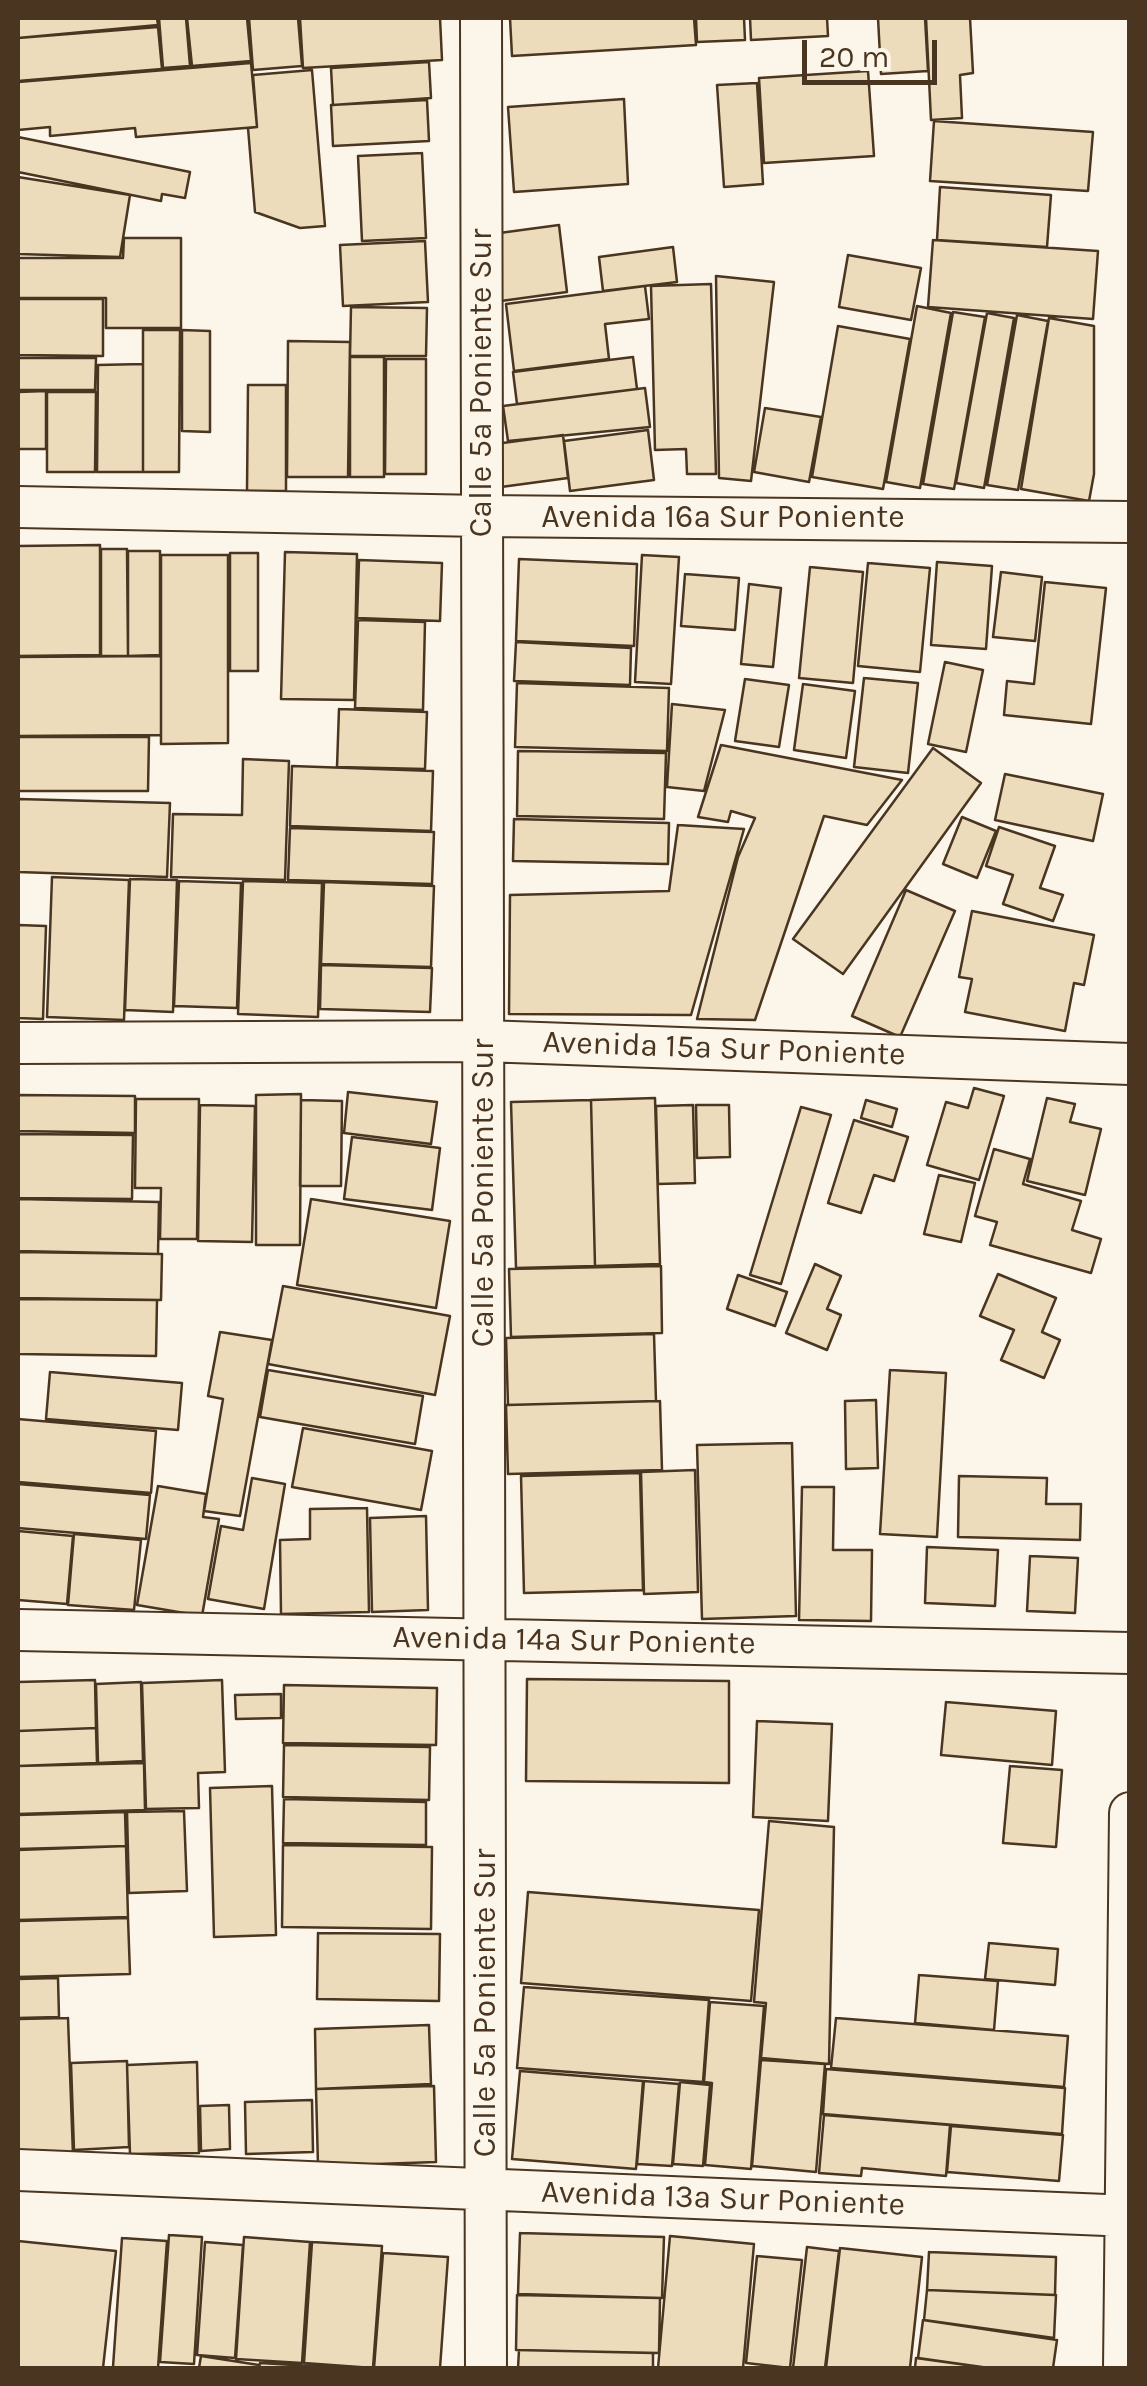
<!DOCTYPE html>
<html>
<head>
<meta charset="utf-8">
<style>
  body { margin:0 }
  #map { position:relative; width:1147px; height:2386px; overflow:hidden; background:#fbf6e9; font-family:Karla,sans-serif }
  canvas { display:block }
  .frame { position:absolute; inset:0; border:20px solid #4a3520; pointer-events:none }
  .scale { position:absolute; left:802px; top:40px; width:135px; height:45px; box-sizing:border-box; border:5px solid #4a3520; border-top:0; padding-left:12px; font-size:30px; line-height:35px; white-space:nowrap; color:#4a3520; -webkit-text-stroke:8px #fbf6e9; paint-order:stroke }
</style>
</head>
<body>
<div id="map">
<canvas width="1147" height="2386"></canvas>
<div class="frame"></div>
<div class="scale">20 m</div>
</div>
<script>
const ctx = document.querySelector('canvas').getContext('2d');
ctx.lineJoin = 'round';
function fillPath(path, color) {
  ctx.fillStyle = color;
  ctx.fill(path, 'evenodd');
}
function shape(rows) {
  const path = new Path2D();
  for (const r of rows) {
    path.moveTo(r[0], r[1]);
    for (let i = 2; i < r.length; i += 2) path.lineTo(r[i], r[i + 1]);
  }
  return path;
}
function stroke(path, color, width, dash) {
  ctx.strokeStyle = color;
  ctx.lineWidth = width;
  ctx.lineCap = dash ? 'butt' : 'round';
  ctx.setLineDash(dash || []);
  ctx.stroke(path);
}
function label(font, color, halo, rows, align = 'center') {
  ctx.font = font + ' Karla,sans-serif';
  ctx.lineWidth = 8;
  ctx.setLineDash([]);
  ctx.textBaseline = 'middle';
  ctx.strokeStyle = halo;
  ctx.fillStyle = color;
  for (const [text, x, y, turn = 0] of rows) {
    ctx.save();
    ctx.translate(x, y);
    ctx.rotate((+turn || 0) * Math.PI / 180);
    ctx.textAlign = isNaN(turn) ? turn : align;
    if (halo) ctx.strokeText(text, 0, 0);
    ctx.fillText(text, 0, 0);
    ctx.restore();
  }
}
const building = shape([
  [18,18,157,18,158,25,18,38,18,18],
  [159,18,186,18,190,66,163,68,159,18],
  [187,18,247,18,251,61,192,66,187,18],
  [249,18,298,18,302,66,253,70,249,18],
  [300,18,440,18,442,60,303,68,300,18],
  [510,18,694,18,696,45,512,56,510,18],
  [696,18,744,18,745,40,697,42,696,18],
  [750,18,827,18,828,36,751,40,750,18],
  [878,18,925,18,928,71,881,74,878,18],
  [926,18,970,18,973,73,960,75,962,118,931,120,926,18],
  [158,27,162,69,18,81,18,38,158,27],
  [429,62,431,98,333,105,331,68,429,62],
  [251,63,257,127,136,137,135,128,50,136,50,127,18,130,18,82,251,63],
  [312,70,325,226,300,228,255,212,248,128,257,127,253,75,312,70],
  [868,71,874,156,764,163,759,78,868,71],
  [757,83,763,184,724,187,717,85,757,83],
  [624,99,628,184,514,192,508,107,624,99],
  [427,100,429,141,333,146,331,105,427,100],
  [934,121,1093,132,1088,191,930,181,934,121],
  [18,137,190,172,185,198,162,194,161,201,18,172,18,137],
  [422,153,426,238,362,241,358,156,422,153],
  [18,177,130,195,120,257,18,254,18,177],
  [940,187,1051,195,1047,247,937,240,940,187],
  [559,225,567,292,501,301,492,234,559,225],
  [124,238,181,238,181,328,106,328,106,298,18,298,18,258,123,258,124,238],
  [933,240,1098,251,1093,319,928,307,933,240],
  [425,241,428,302,343,306,340,245,425,241],
  [673,247,677,282,603,291,599,257,673,247],
  [848,255,921,268,911,320,839,307,848,255],
  [716,276,774,282,751,481,719,478,716,276],
  [711,284,716,474,687,474,686,449,655,450,651,286,711,284],
  [645,286,649,319,605,324,609,359,514,371,506,304,645,286],
  [18,299,103,299,103,356,18,355,18,299],
  [917,306,951,313,920,488,886,482,917,306],
  [351,307,427,308,426,356,350,356,351,307],
  [953,312,985,317,954,489,923,484,953,312],
  [987,313,1014,318,984,488,956,483,987,313],
  [1017,315,1048,321,1018,490,987,485,1017,315],
  [1049,318,1094,326,1094,474,1089,501,1021,489,1049,318],
  [838,326,910,339,883,489,812,477,838,326],
  [143,330,180,330,179,472,143,472,143,330],
  [182,330,210,331,210,432,182,431,182,330],
  [288,341,350,342,348,477,287,477,288,341],
  [350,357,384,357,384,477,350,477,350,357],
  [633,357,637,389,517,404,513,372,633,357],
  [18,358,96,358,95,390,18,390,18,358],
  [386,359,426,359,426,474,385,474,386,359],
  [143,364,143,472,97,472,98,365,143,364],
  [248,385,286,385,286,491,247,491,248,385],
  [645,388,650,427,508,441,503,406,645,388],
  [46,391,46,449,18,449,18,392,46,391],
  [47,392,96,392,95,472,47,472,47,392],
  [765,408,821,417,809,482,754,472,765,408],
  [648,430,654,480,570,491,564,441,648,430],
  [563,435,568,478,501,487,495,444,563,435],
  [100,545,100,655,18,656,18,546,100,545],
  [101,549,127,549,128,656,101,656,101,549],
  [128,551,160,551,160,655,128,656,128,551],
  [285,552,357,554,354,700,281,699,285,552],
  [230,553,258,553,258,671,230,671,230,553],
  [161,555,228,555,228,743,161,744,161,555],
  [642,555,679,557,671,684,635,682,642,555],
  [519,559,637,564,634,646,516,641,519,559],
  [359,560,442,563,440,621,357,618,359,560],
  [937,562,992,566,986,649,931,645,937,562],
  [868,563,930,568,920,672,858,666,868,563],
  [810,567,863,572,853,683,799,678,810,567],
  [1001,572,1042,577,1035,641,993,637,1001,572],
  [685,574,739,578,735,630,681,626,685,574],
  [1045,582,1106,588,1091,724,1004,715,1007,681,1034,684,1045,582],
  [749,584,781,588,773,667,741,664,749,584],
  [358,620,425,622,423,710,355,708,358,620],
  [516,642,631,648,630,685,514,681,516,642],
  [161,656,161,735,18,736,18,657,161,656],
  [945,662,983,670,966,752,928,744,945,662],
  [864,678,918,683,908,773,854,767,864,678],
  [745,679,789,685,779,747,735,741,745,679],
  [517,683,669,688,667,751,515,747,517,683],
  [803,684,855,691,846,758,794,750,803,684],
  [672,704,725,710,704,791,667,787,672,704],
  [339,709,427,712,425,769,337,767,339,709],
  [18,737,149,737,148,791,18,791,18,737],
  [721,745,902,780,867,825,824,816,755,1020,697,1019,738,857,755,818,731,811,728,822,698,817,721,745],
  [933,748,981,783,843,974,793,939,933,748],
  [518,751,666,753,664,819,517,816,518,751],
  [243,759,289,761,285,880,171,877,173,814,242,815,243,759],
  [292,766,433,771,431,831,290,826,292,766],
  [1005,774,1103,794,1093,841,995,820,1005,774],
  [18,799,170,803,167,877,18,872,18,799],
  [962,817,996,831,977,878,943,864,962,817],
  [514,819,669,823,668,864,513,861,514,819],
  [678,825,744,829,691,1015,509,1014,510,895,669,891,678,825],
  [999,827,1055,846,1040,888,1063,895,1053,921,1003,904,1013,875,986,866,999,827],
  [290,828,434,832,432,884,288,880,290,828],
  [52,877,129,880,124,1020,47,1017,52,877],
  [130,879,177,880,173,1012,125,1010,130,879],
  [179,881,241,883,237,1008,174,1006,179,881],
  [243,881,322,883,318,1017,238,1014,243,881],
  [324,882,434,886,431,967,321,964,324,882],
  [906,890,955,911,900,1037,852,1016,906,890],
  [972,911,1094,935,1084,985,1074,983,1065,1031,965,1012,972,979,959,977,972,911],
  [18,925,46,926,43,1019,18,1018,18,925],
  [321,965,432,968,430,1012,320,1009,321,965],
  [974,1088,1004,1096,979,1180,927,1165,946,1102,968,1108,974,1088],
  [348,1092,437,1102,431,1144,344,1133,348,1092],
  [301,1094,300,1245,256,1245,256,1095,301,1094],
  [18,1095,135,1096,135,1133,18,1131,18,1095],
  [655,1098,660,1264,595,1266,591,1100,655,1098],
  [1047,1098,1075,1104,1070,1122,1101,1129,1085,1195,1027,1181,1047,1098],
  [136,1099,199,1099,197,1239,160,1239,161,1188,135,1188,136,1099],
  [301,1100,342,1101,341,1186,300,1186,301,1100],
  [591,1100,595,1266,516,1268,511,1102,591,1100],
  [866,1100,897,1109,892,1127,861,1118,866,1100],
  [200,1105,255,1106,252,1242,198,1241,200,1105],
  [693,1105,695,1183,658,1184,656,1106,693,1105],
  [696,1105,729,1105,730,1157,697,1158,696,1105],
  [801,1107,831,1115,781,1284,750,1275,801,1107],
  [854,1120,908,1137,894,1181,874,1175,861,1213,828,1203,854,1120],
  [18,1134,133,1135,132,1199,18,1198,18,1134],
  [352,1137,440,1148,432,1210,344,1199,352,1137],
  [994,1149,1030,1159,1023,1184,1081,1201,1072,1230,1101,1239,1091,1273,990,1245,997,1222,975,1216,994,1149],
  [939,1175,975,1183,961,1242,924,1234,939,1175],
  [18,1199,159,1202,158,1254,18,1251,18,1199],
  [311,1199,450,1221,436,1308,297,1285,311,1199],
  [18,1252,162,1254,161,1300,18,1298,18,1252],
  [815,1264,841,1276,827,1309,841,1315,827,1350,786,1333,815,1264],
  [661,1266,662,1333,511,1337,509,1269,661,1266],
  [998,1274,1056,1298,1042,1332,1060,1340,1044,1378,1001,1360,1014,1330,980,1316,998,1274],
  [738,1275,787,1292,775,1326,727,1309,738,1275],
  [283,1286,450,1316,435,1395,268,1364,283,1286],
  [18,1299,157,1300,156,1356,18,1354,18,1299],
  [220,1332,272,1340,240,1516,204,1511,223,1399,208,1396,220,1332],
  [654,1334,656,1401,508,1405,506,1338,654,1334],
  [268,1370,423,1396,415,1444,260,1417,268,1370],
  [890,1370,946,1373,937,1537,880,1534,890,1370],
  [50,1372,182,1383,178,1430,46,1419,50,1372],
  [876,1400,878,1468,846,1469,845,1401,876,1400],
  [660,1401,662,1470,508,1474,506,1405,660,1401],
  [18,1419,156,1431,151,1493,18,1482,18,1419],
  [303,1428,432,1451,421,1510,292,1487,303,1428],
  [792,1443,796,1616,702,1619,697,1445,792,1443],
  [695,1470,698,1592,644,1594,641,1472,695,1470],
  [640,1473,643,1590,524,1593,521,1476,640,1473],
  [959,1476,1047,1478,1046,1504,1081,1504,1080,1540,958,1537,959,1476],
  [252,1478,285,1484,264,1609,208,1599,221,1526,243,1530,252,1478],
  [18,1484,150,1495,146,1539,18,1528,18,1484],
  [158,1486,206,1494,203,1517,219,1519,202,1616,137,1605,158,1486],
  [802,1487,834,1487,833,1550,872,1550,871,1621,799,1620,802,1487],
  [367,1508,369,1612,281,1614,280,1540,310,1539,310,1509,367,1508],
  [426,1516,428,1610,372,1612,370,1518,426,1516],
  [18,1531,73,1536,67,1604,18,1600,18,1531],
  [74,1534,141,1540,134,1610,68,1605,74,1534],
  [927,1547,998,1550,995,1606,925,1603,927,1547],
  [1030,1556,1078,1558,1075,1613,1027,1611,1030,1556],
  [527,1679,729,1681,729,1783,526,1781,527,1679],
  [95,1680,96,1728,18,1731,18,1682,95,1680],
  [222,1680,225,1772,198,1773,199,1808,146,1809,142,1683,222,1680],
  [141,1682,143,1761,98,1763,96,1684,141,1682],
  [284,1685,437,1688,436,1745,283,1743,284,1685],
  [281,1694,281,1718,236,1719,235,1695,281,1694],
  [946,1702,1056,1711,1052,1765,941,1755,946,1702],
  [757,1721,832,1724,828,1821,753,1817,757,1721],
  [96,1728,97,1763,18,1766,18,1731,96,1728],
  [284,1745,430,1747,429,1800,283,1797,284,1745],
  [144,1763,145,1810,18,1814,18,1766,144,1763],
  [1010,1766,1062,1770,1056,1847,1003,1843,1010,1766],
  [272,1786,276,1935,214,1937,210,1788,272,1786],
  [284,1799,426,1802,426,1845,283,1843,284,1799],
  [184,1811,187,1891,129,1893,127,1812,184,1811],
  [125,1812,126,1846,18,1849,18,1815,125,1812],
  [769,1821,834,1827,829,2064,761,2058,766,2003,754,2002,769,1821],
  [283,1845,432,1847,431,1929,282,1927,283,1845],
  [126,1846,128,1917,18,1920,18,1850,126,1846],
  [528,1892,759,1910,751,2001,521,1983,528,1892],
  [128,1918,130,1974,18,1977,18,1921,128,1918],
  [318,1933,440,1934,439,2001,317,1999,318,1933],
  [989,1943,1058,1949,1055,1985,985,1979,989,1943],
  [919,1975,998,1981,994,2030,915,2023,919,1975],
  [58,1978,59,2017,18,2018,18,1979,58,1978],
  [524,1987,709,2000,703,2082,517,2068,524,1987],
  [710,2002,764,2006,751,2169,705,2165,712,2083,704,2082,710,2002],
  [68,2018,73,2155,18,2157,18,2019,68,2018],
  [836,2018,1068,2036,1064,2087,831,2068,836,2018],
  [429,2025,431,2084,316,2089,315,2029,429,2025],
  [761,2060,825,2064,816,2172,752,2166,761,2060],
  [127,2061,129,2147,74,2150,71,2063,127,2061],
  [197,2062,199,2153,130,2154,127,2065,197,2062],
  [826,2069,1065,2088,1062,2134,823,2114,826,2069],
  [520,2071,643,2081,636,2169,512,2159,520,2071],
  [644,2081,679,2084,672,2166,637,2164,644,2081],
  [680,2082,710,2085,703,2166,673,2164,680,2082],
  [434,2086,436,2162,318,2166,316,2089,434,2086],
  [312,2100,313,2152,246,2154,245,2102,312,2100],
  [229,2105,230,2149,201,2151,200,2106,229,2105],
  [824,2115,950,2125,946,2176,862,2168,861,2176,819,2173,824,2115],
  [951,2126,1063,2135,1059,2181,947,2172,951,2126],
  [520,2233,664,2237,662,2298,518,2294,520,2233],
  [169,2235,202,2237,194,2364,160,2362,169,2235],
  [670,2236,754,2244,743,2368,658,2368,670,2236],
  [244,2237,310,2242,302,2363,236,2359,244,2237],
  [122,2238,167,2241,158,2368,113,2367,122,2238],
  [18,2241,116,2251,103,2368,18,2368,18,2241],
  [205,2242,243,2245,235,2358,197,2355,205,2242],
  [312,2242,382,2246,373,2368,304,2363,312,2242],
  [807,2247,839,2251,825,2368,793,2368,807,2247],
  [840,2248,922,2257,910,2368,826,2368,840,2248],
  [929,2252,1056,2257,1055,2295,927,2290,929,2252],
  [383,2253,448,2257,440,2368,374,2368,383,2253],
  [757,2256,802,2260,790,2368,746,2363,757,2256],
  [927,2290,1056,2295,1054,2338,924,2320,927,2290],
  [517,2295,660,2298,659,2353,516,2350,517,2295],
  [923,2320,1057,2340,1053,2368,989,2368,918,2358,923,2320],
  [519,2350,653,2353,653,2368,518,2368,519,2350],
  [201,2356,259,2365,258,2368,199,2368,201,2356],
  [916,2358,988,2368,915,2368,916,2358],
  [260,2363,344,2368,259,2368,260,2363]
]);
fillPath(building, '#ecdcbc');
stroke(building, '#4a3520', 2.5);
const minor = shape([
  [481,18,486,2368],
  [18,507,482,516,1130,522],
  [18,1043,484,1041,1130,1064],
  [18,1630,1130,1653],
  [18,2170,1130,2216],
  [1124,2368,1130,1813]
]);
stroke(minor, '#4a3520', 44);
stroke(minor, '#fbf6e9', 40);
label('32px', '#4a3520', '#fbf6e9', [
  ["Calle 5a Poniente Sur",482,383,-90],
  ["Avenida 16a Sur Poniente",723,518],
  ["Avenida 15a Sur Poniente",724,1049,2],
  ["Calle 5a Poniente Sur",484,1193,-90],
  ["Avenida 14a Sur Poniente",574,1641,1],
  ["Calle 5a Poniente Sur",486,2003,-90],
  ["Avenida 13a Sur Poniente",723,2199,2]
]);
</script>
</body>
</html>
